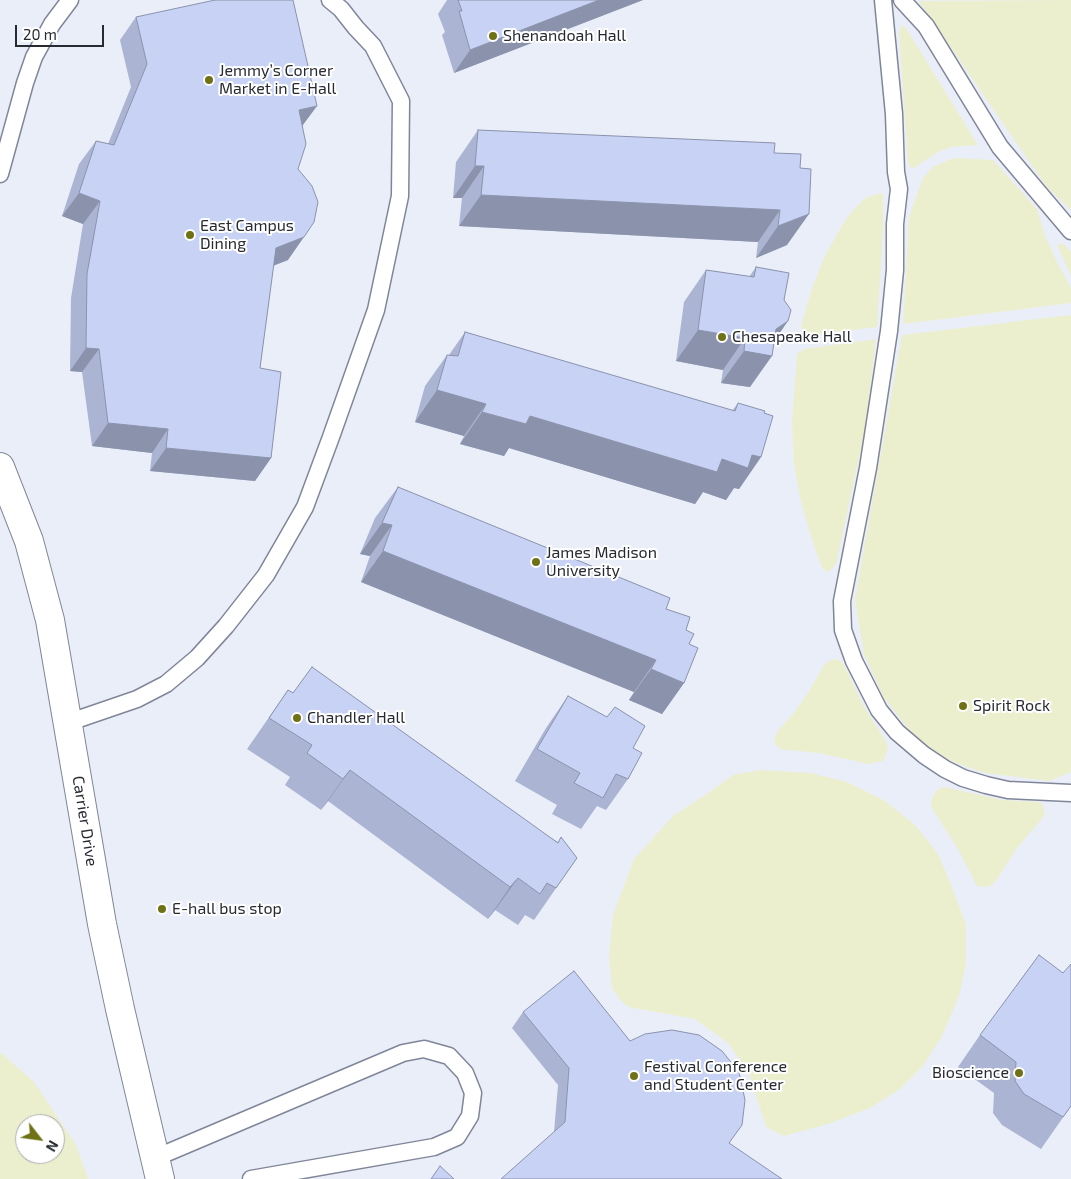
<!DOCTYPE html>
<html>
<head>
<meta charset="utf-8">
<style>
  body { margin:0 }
  #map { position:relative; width:1071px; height:1179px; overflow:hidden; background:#f8fafe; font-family:"Exo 2",sans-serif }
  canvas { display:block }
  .north { position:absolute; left:15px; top:1114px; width:50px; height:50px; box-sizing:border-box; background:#fff; border:1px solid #a9aaad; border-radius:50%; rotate:120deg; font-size:14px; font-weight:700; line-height:20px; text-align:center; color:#272a31 }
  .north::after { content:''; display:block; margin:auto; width:18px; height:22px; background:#6e7115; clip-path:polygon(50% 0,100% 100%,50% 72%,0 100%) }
  .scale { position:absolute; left:15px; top:25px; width:89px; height:22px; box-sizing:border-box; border:2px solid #272a31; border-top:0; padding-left:6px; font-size:15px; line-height:18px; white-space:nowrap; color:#272a31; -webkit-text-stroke:4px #fff; paint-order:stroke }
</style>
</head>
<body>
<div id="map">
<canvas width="1071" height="1179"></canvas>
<div class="north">N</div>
<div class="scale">20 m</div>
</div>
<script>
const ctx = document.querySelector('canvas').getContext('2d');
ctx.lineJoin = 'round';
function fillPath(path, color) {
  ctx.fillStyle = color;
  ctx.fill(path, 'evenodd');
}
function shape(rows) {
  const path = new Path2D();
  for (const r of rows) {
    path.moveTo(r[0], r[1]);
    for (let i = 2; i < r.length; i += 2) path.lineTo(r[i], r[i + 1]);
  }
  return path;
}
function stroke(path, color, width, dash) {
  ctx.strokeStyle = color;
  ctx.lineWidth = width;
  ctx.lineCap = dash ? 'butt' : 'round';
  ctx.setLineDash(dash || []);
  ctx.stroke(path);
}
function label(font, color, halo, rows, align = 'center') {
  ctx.font = font + ' "Exo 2",sans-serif';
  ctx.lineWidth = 4;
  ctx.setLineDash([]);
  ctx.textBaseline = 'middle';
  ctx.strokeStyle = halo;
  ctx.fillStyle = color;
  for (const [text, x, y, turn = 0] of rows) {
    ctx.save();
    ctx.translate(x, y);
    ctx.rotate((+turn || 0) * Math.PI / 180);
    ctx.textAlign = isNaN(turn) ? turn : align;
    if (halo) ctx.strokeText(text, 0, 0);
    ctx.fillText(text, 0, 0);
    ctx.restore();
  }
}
fillPath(shape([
  [0,0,1071,0,1071,1179,0,1179],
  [25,1124,55,1124,55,1154,25,1154]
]), '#eaeef9');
fillPath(shape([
  [1071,0,1071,210,1046,186,919,1],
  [904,25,978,145,951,147,938,152,914,168,910,167,908,163,899,34,900,28],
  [953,158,993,160,1037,209,1045,236,1058,264,1071,288,1071,303,903,324,909,217,923,178,933,167],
  [883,193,883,231,877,327,812,335,804,332,801,326,812,288,825,256,844,222,856,207,867,197],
  [1064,244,1071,252,1071,276,1057,245],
  [1071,315,1071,772,1049,781,985,773,945,759,911,732,884,698,864,655,855,599,902,335],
  [876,339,865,430,849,504,837,561,833,568,827,572,822,567,815,549,801,502,794,464,792,422,797,354,804,349],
  [832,659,839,660,843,663,863,705,887,743,888,749,883,761,868,764,819,753,787,750,781,749,776,745,774,738,777,732,793,714,808,693,824,665],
  [760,770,811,773,847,782,885,801,914,824,938,854,952,887,966,925,966,963,959,996,941,1038,923,1066,900,1089,870,1108,828,1124,784,1136,766,1127,749,1073,728,1043,695,1019,629,1007,621,1001,612,988,609,956,613,915,634,859,674,815,707,794,733,775],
  [944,787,1003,800,1039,802,1043,804,1045,815,1017,848,995,882,990,886,983,887,977,886,959,851,932,808,931,801,933,796,937,790],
  [0,1052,34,1082,76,1145,88,1179,0,1179],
  [25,1124,55,1124,55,1154,25,1154]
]), '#ecefce');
const service = shape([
  [883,0,894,114,896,172,899,189,895,224,895,270,889,331,868,468,842,601,843,630,854,661,879,710,897,732,924,755,945,769,963,778,986,785,1008,790,1071,793],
  [902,0,926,26,1000,147,1071,231],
  [0,174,25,83,34,57,52,24,70,0],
  [67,723,137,699,166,684,197,658,226,626,266,575,305,507,331,437,376,310,400,196,401,101,373,46,356,28,341,9,330,0],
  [155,1158,403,1053,424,1049,449,1056,465,1073,473,1093,470,1116,457,1137,434,1147,251,1179]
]);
const tertiary = shape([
  [0,467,29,541,50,620,102,924,120,1009,160,1179]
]);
stroke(service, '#808699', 19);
stroke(tertiary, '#808699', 30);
stroke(service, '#fff', 16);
stroke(tertiary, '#fff', 28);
fillPath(shape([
  [447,0,643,0,454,73,442,35,445,32,438,14],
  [136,17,302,126,288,260,273,266,260,368,271,458,255,481,150,471,152,453,92,446,82,372,70,371,71,298,83,224,62,216,79,164,96,141,108,144,131,87,120,40],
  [478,130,774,153,787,245,756,258,758,242,459,226,462,198,453,198,456,162],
  [756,267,774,341,750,387,721,383,723,370,676,361,684,302,706,270,749,277],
  [465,332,732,411,738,403,761,457,739,489,734,488,726,500,703,492,695,504,509,448,504,456,460,444,464,436,415,422,425,386,447,355,449,355],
  [398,487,666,609,686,630,689,644,684,683,662,714,629,700,634,692,361,582,370,556,360,554,375,518],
  [288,690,558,842,561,837,577,858,534,920,525,915,518,925,495,910,488,919,328,801,321,810,285,785,290,777,247,749],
  [568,696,633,748,628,779,606,810,597,806,581,829,552,814,557,805,515,781,546,728],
  [1063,973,1071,1106,1041,1149,1002,1125,993,1113,994,1093,958,1067,980,1035],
  [523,1012,630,1041,729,1143,554,1132,558,1085,512,1028]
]), '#abb5d3');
fillPath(shape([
  [599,0,643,0,454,73,470,50],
  [317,106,300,129,299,110],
  [475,166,484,166,462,198,453,198],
  [79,193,100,201,83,224,62,216],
  [481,195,780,210,758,242,459,226],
  [809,214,787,245,756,258,778,226],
  [304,237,288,260,259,271,276,248],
  [788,321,766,353,772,356,750,387,721,383,744,351],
  [698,330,745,338,723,370,676,361],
  [86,348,99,349,82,372,70,371],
  [437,390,486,404,464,436,415,422],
  [482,412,530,416,722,459,752,455,761,457,739,489,734,488,726,500,703,492,695,504,509,448,504,456,460,444],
  [108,423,168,429,152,453,92,446],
  [166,448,271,458,255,481,150,471],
  [382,523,392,525,370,556,360,554],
  [383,551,656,660,634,692,361,582],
  [651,669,684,683,662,714,629,700],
  [350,770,328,801,321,810,343,779],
  [518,878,495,910,488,919,510,887]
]), '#8b93ac');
const building = shape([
  [215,0,293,0,317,106,299,110,306,144,298,169,312,186,318,202,314,222,304,237,276,248,260,368,281,372,271,458,166,448,168,429,108,423,99,349,86,348,87,274,100,201,79,193,96,141,114,145,147,64,136,17,215,0],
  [458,0,599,0,470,50,459,11,462,11,458,0],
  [478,130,775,143,774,153,801,154,800,168,811,169,809,214,778,226,780,210,481,195,484,166,475,166,478,130],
  [756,267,789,273,784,300,791,310,788,321,776,329,772,356,744,351,745,338,698,330,706,270,754,277,756,267],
  [465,332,735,411,738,403,765,411,764,413,773,416,761,457,752,455,748,468,722,459,717,472,530,416,526,424,482,412,486,404,437,390,447,355,458,356,465,332],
  [398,487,670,598,666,609,690,617,686,630,694,634,689,644,698,648,684,683,651,669,656,660,383,551,392,525,382,523,398,487],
  [312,667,558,843,561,837,577,858,556,888,547,883,540,894,518,878,510,887,350,770,343,779,307,753,312,745,269,718,288,690,293,693,312,667],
  [568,696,607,717,615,707,645,726,633,748,642,753,628,779,616,774,603,798,574,783,580,773,537,749,568,696],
  [1039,955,1063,973,1071,964,1071,1106,1063,1117,1024,1094,1015,1081,1016,1062,980,1035,1039,955],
  [574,971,630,1041,645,1034,672,1030,699,1035,722,1051,739,1072,745,1100,742,1125,729,1143,782,1179,501,1179,565,1122,569,1068,523,1012,574,971],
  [440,1166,454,1179,431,1179,440,1166]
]);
fillPath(building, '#c7d2f5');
stroke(building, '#8b93ac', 1);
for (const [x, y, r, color] of [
  [493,36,5,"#6e7115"],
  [209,80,5,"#6e7115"],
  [190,235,5,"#6e7115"],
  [722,337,5,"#6e7115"],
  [536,562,5,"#6e7115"],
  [963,706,5,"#6e7115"],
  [297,718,5,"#6e7115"],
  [162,909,5,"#6e7115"],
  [1019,1073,5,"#6e7115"],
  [634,1076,5,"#6e7115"]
]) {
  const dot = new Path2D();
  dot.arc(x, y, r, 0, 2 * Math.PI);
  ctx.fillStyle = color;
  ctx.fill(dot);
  stroke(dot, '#fff', 2);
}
label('16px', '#272a31', '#fff', [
  ["Shenandoah Hall",503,36],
  ["Jemmy’s Corner",219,71],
  ["Market in E-Hall",219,89],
  ["East Campus",200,226],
  ["Dining",200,244],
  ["Chesapeake Hall",732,337],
  ["James Madison",546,553],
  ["University",546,571],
  ["Spirit Rock",973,706],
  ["Chandler Hall",307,718],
  ["E-hall bus stop",172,909],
  ["Festival Conference",644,1067],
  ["and Student Center",644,1085],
  ["Bioscience",1009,1073,"right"]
], 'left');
label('16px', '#272a31', '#fff', [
  ["Carrier Drive",85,821,81]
]);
</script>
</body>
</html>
